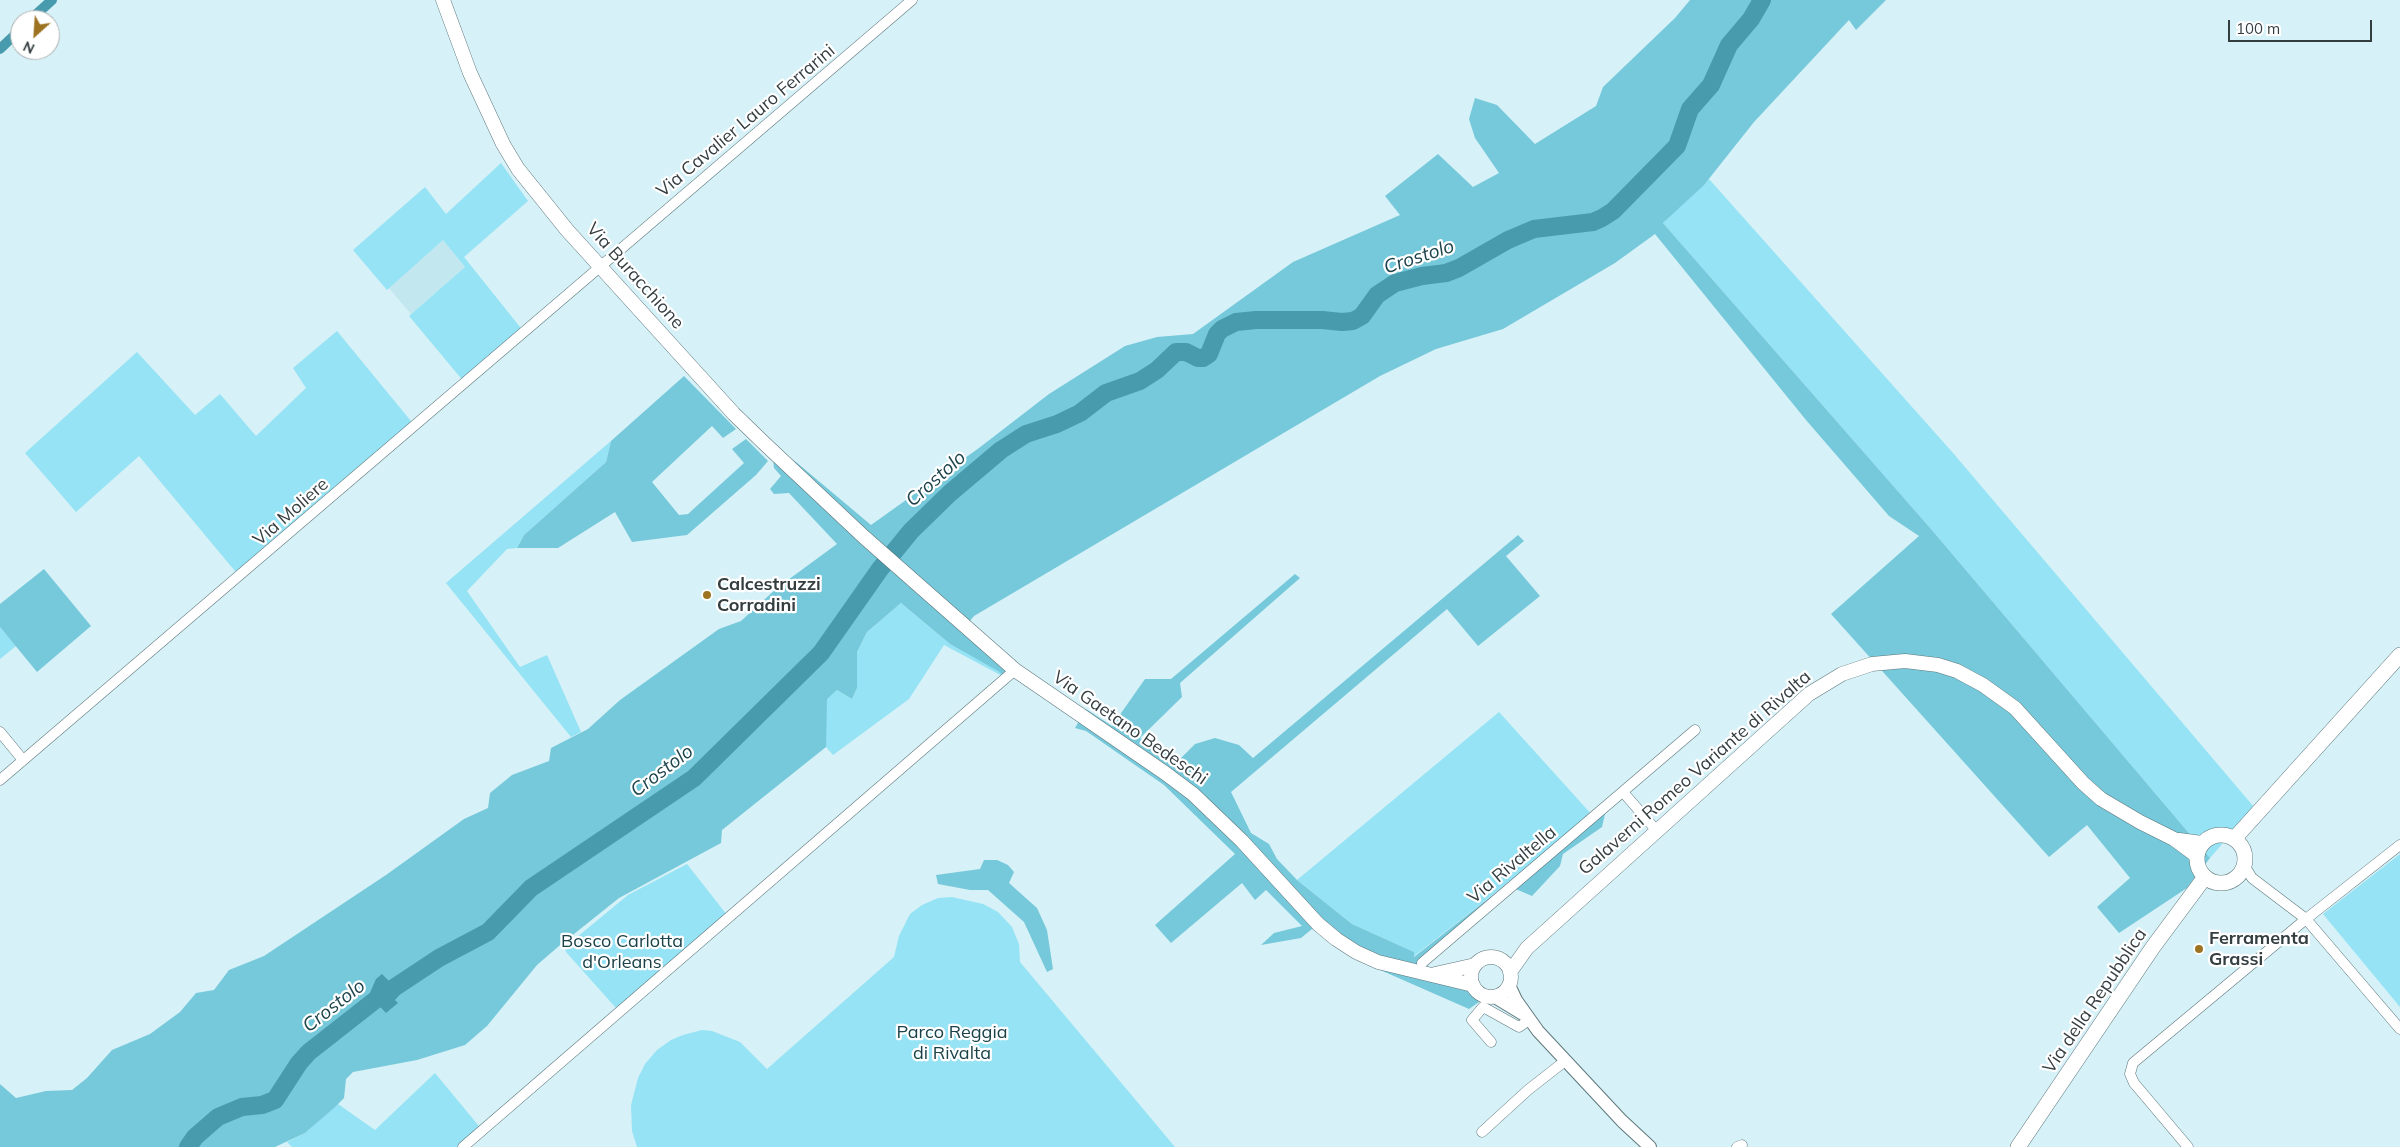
<!DOCTYPE html>
<html>
<head>
<meta charset="utf-8">
<style>
  body { margin:0 }
  #map { position:relative; width:2400px; height:1147px; overflow:hidden; background:#d6f1f7; font-family:Mulish,sans-serif }
  canvas { display:block }
  .north { position:absolute; left:10px; top:10px; width:50px; height:50px; box-sizing:border-box; background:#fff; border:1px solid #aeb2b3; border-radius:50%; rotate:206deg; font-size:14px; font-weight:700; line-height:20px; text-align:center; color:#343e41 }
  .north::after { content:''; display:block; margin:auto; width:18px; height:22px; background:#9d7322; clip-path:polygon(50% 0,100% 100%,50% 72%,0 100%) }
  .scale { position:absolute; left:2228px; top:20px; width:144px; height:22px; box-sizing:border-box; border:2px solid #343e41; border-top:0; padding-left:6px; font-size:15px; line-height:18px; white-space:nowrap; color:#343e41; -webkit-text-stroke:4px #fff; paint-order:stroke }
</style>
</head>
<body>
<div id="map">
<canvas width="2400" height="1147"></canvas>
<div class="north">N</div>
<div class="scale">100 m</div>
</div>
<script>
const ctx = document.querySelector('canvas').getContext('2d');
ctx.lineJoin = 'round';
function fillPath(path, color) {
  ctx.fillStyle = color;
  ctx.fill(path, 'evenodd');
}
function shape(rows) {
  const path = new Path2D();
  for (const r of rows) {
    if (r.length === 3) {
      path.moveTo(r[0] + r[2], r[1]);
      path.arc(r[0], r[1], r[2], 0, 2 * Math.PI);
      continue;
    }
    path.moveTo(r[0], r[1]);
    for (let i = 2; i < r.length; i += 2) path.lineTo(r[i], r[i + 1]);
  }
  return path;
}
function stroke(path, color, width, dash) {
  ctx.strokeStyle = color;
  ctx.lineWidth = width;
  ctx.lineCap = dash ? 'butt' : 'round';
  ctx.setLineDash(dash || []);
  ctx.stroke(path);
}
function label(font, color, halo, rows, align = 'center') {
  ctx.font = font + ' Mulish,sans-serif';
  ctx.lineWidth = 4.5;
  ctx.setLineDash([]);
  ctx.textBaseline = 'middle';
  ctx.strokeStyle = halo;
  ctx.fillStyle = color;
  for (const [text, x, y, turn = 0] of rows) {
    ctx.save();
    ctx.translate(x, y);
    ctx.rotate((+turn || 0) * Math.PI / 180);
    ctx.textAlign = isNaN(turn) ? turn : align;
    if (halo) ctx.strokeText(text, 0, 0);
    ctx.fillText(text, 0, 0);
    ctx.restore();
  }
}
fillPath(shape([
  [443,240,465,267,411,314,388,287]
]), '#c3e7ef');
fillPath(shape([
  [501,163,528,201,464,257,524,332,465,383,409,316,465,267,443,240,387,290,353,250,425,187,446,214],
  [1709,179,1953,453,2254,807,2210,858,1931,529,1663,223],
  [337,331,415,426,240,577,139,456,76,512,25,453,137,352,195,415,220,394,256,436,306,388,293,368],
  [611,441,606,462,524,535,517,548,507,549,467,591,520,667,547,655,581,732,571,737,446,583],
  [901,603,950,644,996,669,1006,678,944,645,909,699,833,755,826,747,826,699,837,690,852,699,857,688,857,652,867,632],
  [0,627,16,646,0,659],
  [1499,712,1593,816,1413,957,1414,952,1352,924,1297,880],
  [2400,854,2400,1007,2323,914],
  [687,864,727,915,620,1008,616,1008,566,952,565,947,628,895],
  [952,897,983,904,998,912,1012,927,1019,944,1020,962,1175,1147,637,1147,632,1131,631,1105,638,1078,645,1064,657,1050,671,1040,683,1035,702,1030,712,1031,740,1042,767,1069,894,957,899,936,910,914,922,905,938,898],
  [435,1073,483,1131,463,1147,292,1147,287,1142,305,1133,338,1104,375,1130]
]), '#95e3f4');
fillPath(shape([
  [1690,0,1886,0,1856,30,1849,20,1754,122,1704,185,1663,223,1931,529,2210,858,2187,888,2119,933,2097,907,2130,878,2087,825,2049,857,1831,614,1919,536,1889,516,1806,420,1655,234,1615,263,1503,329,1436,349,1380,376,974,616,961,632,994,659,1006,672,1006,678,998,671,950,644,901,603,867,632,857,652,857,688,852,699,837,690,827,699,826,747,722,830,721,843,619,898,559,946,537,965,487,1026,465,1045,417,1060,353,1072,346,1079,344,1098,334,1108,305,1133,275,1147,0,1147,0,1084,16,1098,46,1091,72,1090,87,1078,112,1050,150,1034,180,1012,196,993,214,990,229,970,264,956,386,875,464,819,488,808,490,793,512,775,549,761,551,748,588,729,620,700,719,629,741,621,777,588,837,544,789,493,774,494,770,489,781,476,774,468,772,451,796,462,871,525,979,448,1049,394,1125,346,1157,337,1193,334,1293,262,1400,215,1385,196,1438,154,1473,187,1499,173,1475,138,1469,119,1475,98,1497,105,1535,144,1596,106,1603,87,1675,18],
  [684,376,736,429,723,438,712,426,652,482,679,515,688,514,744,463,732,449,746,439,768,461,756,475,687,535,632,542,615,512,558,548,517,548,524,535,606,462,611,441],
  [1518,535,1524,541,1506,556,1540,596,1478,646,1447,609,1231,792,1251,833,1269,844,1277,859,1297,880,1352,924,1414,952,1414,957,1607,805,1602,827,1563,854,1560,866,1532,896,1511,887,1422,964,1457,978,1479,1002,1469,1009,1362,962,1312,929,1301,938,1261,945,1274,933,1302,926,1266,890,1255,900,1242,883,1171,943,1155,925,1235,854,1164,785,1086,731,1075,728,1086,709,1112,726,1145,679,1171,679,1295,574,1300,578,1180,683,1182,697,1140,738,1181,758,1195,744,1215,738,1239,745,1253,758],
  [44,569,91,626,37,672,0,627,0,604],
  [984,860,997,860,1008,865,1014,872,1009,883,1037,908,1047,930,1053,969,1047,972,1024,922,988,890,970,890,938,884,936,875,980,869]
]), '#76c9da');
fillPath(shape([
  [382,974,390,982,402,982,402,992,395,1000,398,1003,386,1013,369,995,376,979]
]), '#479bac');
stroke(shape([
  [30,20,52,0],
  [0,49,20,30]
]), '#479bac', 10);
stroke(shape([
  [188,1147,195,1137,218,1117,242,1107,262,1105,275,1100,299,1063,309,1052,374,1001,439,958,488,932,531,888,694,778,821,653,880,569,911,531,950,493,1001,450,1026,434,1057,424,1080,413,1106,393,1140,381,1157,370,1176,352,1186,352,1198,358,1203,358,1209,354,1217,334,1222,329,1236,322,1256,320,1322,320,1342,322,1353,321,1362,316,1377,295,1395,283,1422,276,1446,273,1459,268,1508,240,1534,229,1593,222,1602,218,1613,211,1677,146,1690,109,1711,85,1729,45,1751,19,1762,0]
]), '#479bac', 18);
const minor = shape([
  [0,732,23,760],
  [0,780,912,0],
  [1623,792,1656,830],
  [2244,865,2252,878,2306,919,2400,1029],
  [1422,963,1695,730],
  [1491,1042,1472,1020,1483,1007,1519,1027,1529,1020],
  [1482,1132,1528,1090,1565,1061],
  [463,1147,1015,670],
  [1737,1147,1742,1145],
  [2188,1147,2134,1083,2130,1074,2133,1063,2306,919,2400,845]
]);
const tertiary = shape([
  [1509,985,1516,1000,1538,1031,1622,1121,1650,1147],
  [1495,997,1523,1014]
]);
const secondary = shape([
  [443,0,470,73,503,144,518,169,567,230,734,414,765,444,864,537,1015,670,1165,773,1193,794,1242,841,1318,924,1336,939,1356,952,1378,962,1473,985],
  [2179,840,2202,843],
  [1491,977,20],
  [1510,972,1527,948,1809,694,1842,674,1872,664,1905,661,1938,665,1957,671,1983,685,2015,708,2083,783,2101,799,2140,822,2174,839,2197,856],
  [1435,974,1475,965]
]);
const primary = shape([
  [2221,859,24],
  [2234,839,2400,655],
  [2018,1147,2153,947,2205,877]
]);
stroke(minor, '#5e777c', 11);
stroke(tertiary, '#5e777c', 14);
stroke(secondary, '#5e777c', 15);
stroke(primary, '#5e777c', 16);
stroke(minor, '#fff', 10);
stroke(tertiary, '#fff', 12);
stroke(secondary, '#fff', 14);
stroke(primary, '#fff', 15);
for (const [x, y, r, color] of [
  [707,595,5,"#9d7322"],
  [2199,949,5,"#9d7322"]
]) {
  const dot = new Path2D();
  dot.arc(x, y, r, 0, 2 * Math.PI);
  ctx.fillStyle = color;
  ctx.fill(dot);
  stroke(dot, '#fff', 2);
}
label('18px', '#343e41', '#fff', [
  ["Via Cavalier Lauro Ferrarini",746,121,-40],
  ["Via Buracchione",635,276,48],
  ["Via Moliere",291,512,-41],
  ["Via Gaetano Bedeschi",1130,728,35],
  ["Galaverni Romeo Variante di Rivalta",1695,773,-41],
  ["Via Rivaltella",1512,865,-40],
  ["Via della Repubblica",2095,1001,-56]
]);
label('bold 18px', '#343e41', '#fff', [
  ["Calcestruzzi",717,585],
  ["Corradini",717,606],
  ["Ferramenta",2209,939],
  ["Grassi",2209,960]
], 'left');
label('18px', '#1b4249', '#fff', [
  ["Bosco Carlotta",622,942],
  ["d'Orleans",622,963],
  ["Parco Reggia",952,1033],
  ["di Rivalta",952,1054]
]);
label('italic 19px', '#1d444c', '#fff', [
  ["Crostolo",1419,257,-18],
  ["Crostolo",936,479,-42],
  ["Crostolo",662,771,-37],
  ["Crostolo",334,1006,-38]
]);
</script>
</body>
</html>
